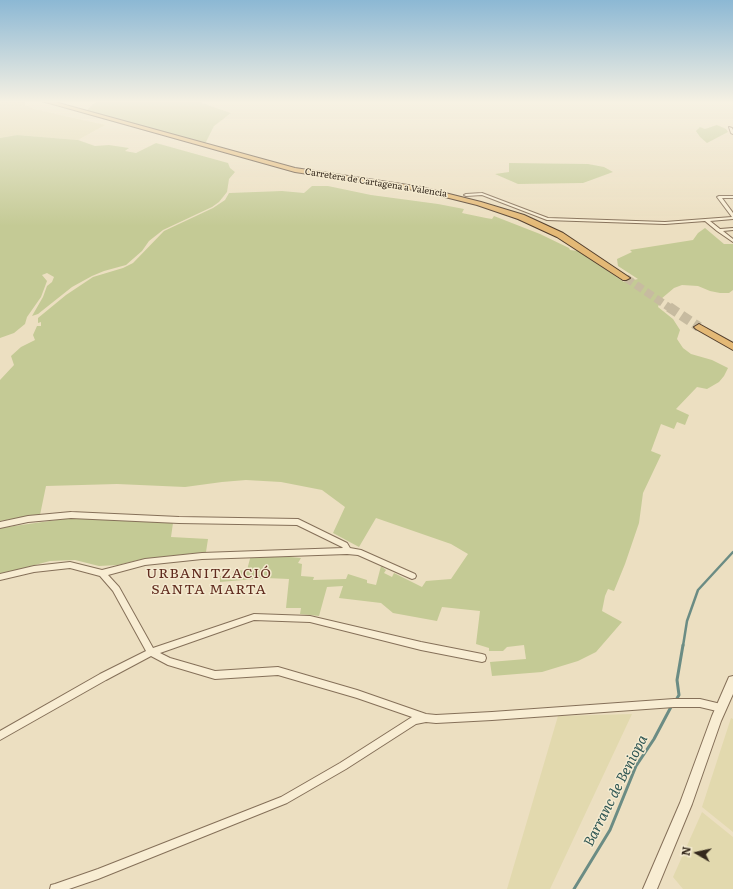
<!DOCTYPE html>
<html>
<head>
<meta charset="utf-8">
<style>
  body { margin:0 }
  #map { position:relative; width:733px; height:889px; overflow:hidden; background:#ecdfc1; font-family:Literata,serif }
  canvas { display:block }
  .north { position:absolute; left:677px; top:833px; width:40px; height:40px; -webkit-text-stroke:3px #f4ead0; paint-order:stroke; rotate:279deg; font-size:11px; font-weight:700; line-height:16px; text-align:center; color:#35291d }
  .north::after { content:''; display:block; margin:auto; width:14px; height:18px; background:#35291d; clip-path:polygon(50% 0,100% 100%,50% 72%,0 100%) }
</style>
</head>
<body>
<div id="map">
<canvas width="733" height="889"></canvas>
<div class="north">N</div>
</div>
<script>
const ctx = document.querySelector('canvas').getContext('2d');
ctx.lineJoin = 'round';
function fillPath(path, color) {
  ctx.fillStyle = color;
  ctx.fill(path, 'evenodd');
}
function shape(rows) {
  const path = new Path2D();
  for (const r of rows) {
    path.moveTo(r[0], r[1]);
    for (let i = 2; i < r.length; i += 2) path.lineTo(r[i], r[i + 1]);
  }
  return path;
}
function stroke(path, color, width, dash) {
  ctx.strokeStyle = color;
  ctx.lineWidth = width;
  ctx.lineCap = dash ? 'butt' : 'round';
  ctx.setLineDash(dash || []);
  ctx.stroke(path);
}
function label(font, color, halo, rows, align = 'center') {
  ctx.font = font + ' Literata,serif';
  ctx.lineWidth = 3;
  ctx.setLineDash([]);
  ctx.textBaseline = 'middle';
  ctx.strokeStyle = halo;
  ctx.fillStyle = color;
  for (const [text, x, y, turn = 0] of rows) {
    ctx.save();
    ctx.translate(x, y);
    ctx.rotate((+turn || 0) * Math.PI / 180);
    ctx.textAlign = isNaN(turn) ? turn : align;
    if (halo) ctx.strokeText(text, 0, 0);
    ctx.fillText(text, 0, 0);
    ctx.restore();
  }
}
fillPath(shape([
  [0,101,19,101,25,103,25,105,34,109,105,125,78,140,17,135,0,138],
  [632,714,550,889,507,889,558,716],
  [731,718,733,719,733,832,702,807],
  [702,812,733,837,733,889,683,889,673,877]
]), '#e2d9ae');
fillPath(shape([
  [97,101,202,101,202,103,231,113,214,126,205,144,86,111],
  [717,125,726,129,728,132,707,143,700,137,696,131,700,127,705,129],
  [17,135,78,140,95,146,109,145,129,148,125,151,136,153,156,143,228,163,230,168,235,172,229,179,227,192,219,202,212,207,163,230,149,241,142,251,126,265,104,271,92,276,72,287,38,314,32,316,43,297,47,286,52,282,54,277,47,273,42,275,47,281,41,297,27,317,25,324,14,333,0,338,0,138],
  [509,163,588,164,604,167,613,172,583,183,518,184,495,174,509,172],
  [312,186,328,186,371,195,438,204,464,209,462,213,486,218,492,219,494,216,540,234,569,248,570,250,578,251,624,282,638,279,618,266,617,259,632,252,630,250,693,240,698,233,705,228,724,244,733,244,733,290,729,293,720,293,710,291,698,286,682,285,674,288,661,299,658,307,673,319,680,330,677,339,683,348,691,354,712,360,728,368,724,376,719,382,707,389,697,387,676,409,689,415,685,425,677,422,674,429,661,424,651,451,661,455,643,493,639,523,625,564,614,591,608,589,605,596,602,611,622,622,596,652,578,661,542,672,492,676,490,662,526,659,524,645,507,647,503,651,489,651,489,648,476,644,480,611,442,607,437,621,393,613,381,603,339,598,343,586,327,587,319,616,300,614,301,608,286,608,289,579,266,578,220,582,220,576,233,576,233,571,247,570,251,555,269,555,301,558,298,563,302,564,301,576,314,577,313,580,346,579,348,574,367,580,367,583,376,585,381,566,386,570,384,573,392,577,394,573,422,587,426,581,451,579,468,554,451,544,376,518,359,547,333,533,345,507,322,490,281,482,246,480,222,482,185,487,117,484,46,486,40,515,0,521,0,380,14,365,11,356,21,347,35,340,33,335,37,326,41,326,41,322,38,323,38,318,66,295,93,277,123,268,133,263,164,231,213,208,225,200,229,193,282,191,304,193],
  [71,518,173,523,171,537,208,539,206,552,142,559,118,565,99,566,75,560,50,561,16,570,0,577,0,528]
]), '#c4ca95');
stroke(shape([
  [683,646,687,621,698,590,733,552]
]), '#6b8c84', 2.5);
stroke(shape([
  [676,700,679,695,677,680,683,645],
  [574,889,610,830,636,766,654,739,672,705]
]), '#6b8c84', 3);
stroke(shape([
  [626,278,670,308]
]), '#c7bba0', 8, [8, 4]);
stroke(shape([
  [669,307,699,327]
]), '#c7bba0', 10, [10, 5]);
const minor = shape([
  [729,127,732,128,733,130,733,134,731,133,729,127],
  [482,193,548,218,665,222,732,217,717,197,719,196,733,196,733,198,722,198,733,213,733,219,710,221,720,229,733,228,733,230,723,231,733,239,733,242,717,231,705,221,665,224,547,220,482,195,466,196,464,195,466,194,482,193],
  [71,512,179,517,298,519,347,543,350,548,361,550,415,574,416,576,415,578,412,579,358,555,347,554,202,559,145,565,108,575,119,587,153,648,254,614,310,616,421,642,482,654,485,655,486,658,485,661,482,662,421,650,310,622,254,620,160,653,170,658,215,671,278,667,357,690,426,714,436,715,492,712,674,699,700,699,721,704,724,705,725,708,724,711,721,712,700,707,674,707,492,720,436,723,426,722,416,724,346,769,287,803,98,879,69,889,50,889,51,885,55,884,98,869,281,797,340,763,412,717,357,698,278,675,215,679,168,665,151,656,106,680,0,740,0,731,100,674,146,651,113,591,100,576,70,568,34,572,0,580,0,574,34,566,70,562,102,570,145,559,202,553,343,548,342,547,297,525,179,523,71,518,28,522,0,528,0,522,28,516,71,512]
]);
const tertiary = shape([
  [733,676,733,694,721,721,692,804,657,889,643,889,680,803,712,716,729,677,733,676]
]);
const trunk = shape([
  [42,101,51,101,295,168,421,187,481,202,524,215,563,233,630,278,626,280,623,280,557,237,518,219,477,205,421,191,295,172,42,101],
  [699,324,733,343,733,350,696,329,694,327,699,324]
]);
stroke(minor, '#857059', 2);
stroke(tertiary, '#857059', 2);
stroke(trunk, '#533f2d', 2);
fillPath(minor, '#f8edd3');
fillPath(tertiary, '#f8edd3');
fillPath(trunk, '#e4b976');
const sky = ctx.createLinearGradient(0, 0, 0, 226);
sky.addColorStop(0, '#8cb8d4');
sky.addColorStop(0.45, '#f6f1e3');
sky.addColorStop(1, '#f6f1e300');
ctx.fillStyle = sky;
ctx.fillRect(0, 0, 733, 226);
label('9px', '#35291d', '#f4ead0', [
  ["Carretera de Cartagena a Valencia",376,183,9]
]);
ctx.letterSpacing = '1px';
label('14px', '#602b1e', '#f4ead0', [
  ["URBANITZACIÓ",209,574],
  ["SANTA MARTA",209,590]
]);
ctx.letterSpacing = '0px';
label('italic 14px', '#2d5552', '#f4ead0', [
  ["Barranc de Beniopa",616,791,-63]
]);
</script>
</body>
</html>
